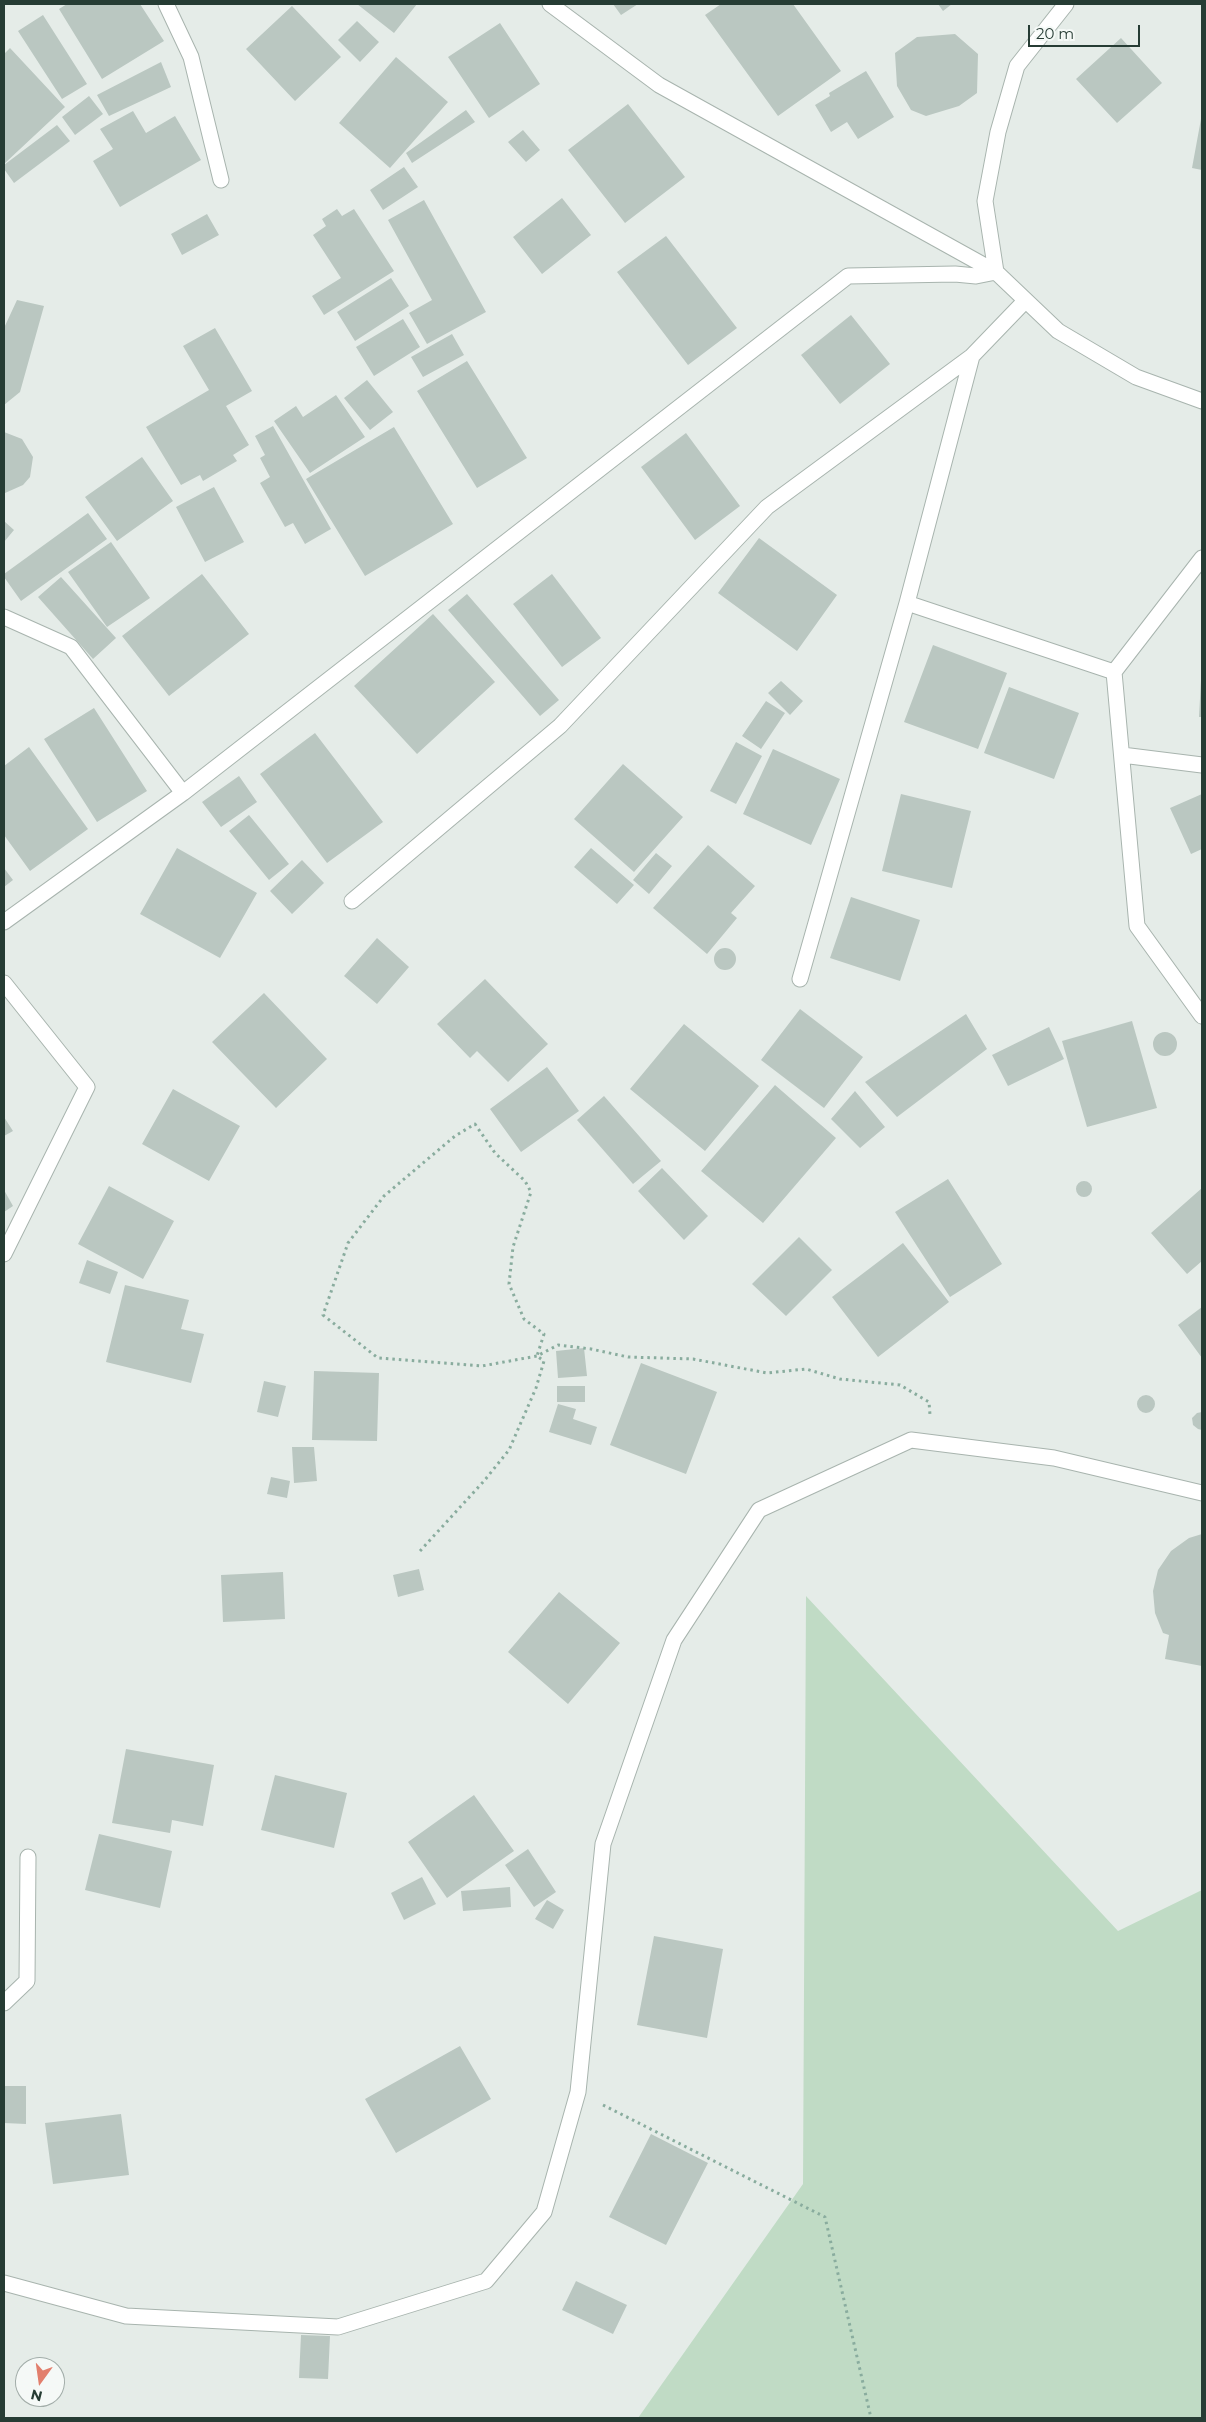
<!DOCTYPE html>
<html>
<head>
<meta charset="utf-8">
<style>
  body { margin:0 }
  #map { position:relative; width:1206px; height:2422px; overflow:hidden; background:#e5ece8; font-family:Montserrat,sans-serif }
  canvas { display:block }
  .frame { position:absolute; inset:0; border:5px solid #263c34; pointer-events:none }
  .north { position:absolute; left:15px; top:2357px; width:50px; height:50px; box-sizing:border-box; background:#f5f9f7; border:1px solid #a2ada9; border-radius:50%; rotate:194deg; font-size:14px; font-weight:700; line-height:20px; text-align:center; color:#263c34 }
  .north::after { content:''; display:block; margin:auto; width:18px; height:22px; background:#e27f6d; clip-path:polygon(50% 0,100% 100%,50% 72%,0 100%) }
  .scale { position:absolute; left:1028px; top:25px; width:112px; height:22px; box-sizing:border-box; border:2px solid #263c34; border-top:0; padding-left:6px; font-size:15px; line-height:18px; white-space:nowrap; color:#263c34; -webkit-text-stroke:4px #f5f9f7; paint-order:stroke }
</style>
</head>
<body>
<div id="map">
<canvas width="1206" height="2422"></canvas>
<div class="frame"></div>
<div class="north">N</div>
<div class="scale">20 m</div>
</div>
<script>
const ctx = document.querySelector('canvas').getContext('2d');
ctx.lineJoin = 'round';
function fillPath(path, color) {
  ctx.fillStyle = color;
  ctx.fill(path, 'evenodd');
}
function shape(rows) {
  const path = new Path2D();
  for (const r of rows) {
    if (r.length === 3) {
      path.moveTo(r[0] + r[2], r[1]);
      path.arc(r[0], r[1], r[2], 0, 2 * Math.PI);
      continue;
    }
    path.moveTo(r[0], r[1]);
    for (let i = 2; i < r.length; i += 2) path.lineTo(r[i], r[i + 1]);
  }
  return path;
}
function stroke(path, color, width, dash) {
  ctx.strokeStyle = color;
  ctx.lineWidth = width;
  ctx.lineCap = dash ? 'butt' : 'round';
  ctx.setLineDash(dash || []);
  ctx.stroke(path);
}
fillPath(shape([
  [806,1596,1118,1931,1202,1890,1202,2418,638,2418,803,2184]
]), '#c0dbc5');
fillPath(shape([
  [67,4,140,4,164,41,102,79,59,9],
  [357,4,417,4,394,33],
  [613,4,638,4,621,15],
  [721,4,793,4,841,71,778,116,705,15],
  [938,4,952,4,943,11],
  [292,6,341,57,295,101,246,49],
  [43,15,87,84,62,99,18,31],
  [357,21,379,42,360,62,338,40],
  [500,23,540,84,489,118,448,57],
  [955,34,978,54,977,93,959,106,926,116,911,110,897,86,895,53,917,37],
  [1121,38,1162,83,1117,123,1076,79],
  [10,48,65,107,4,164,4,54],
  [396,57,448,102,390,168,339,123],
  [161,62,171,87,109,116,97,95],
  [866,71,894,117,858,139,847,122,831,132,815,105,830,96,829,93],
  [89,96,103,114,75,135,62,117],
  [628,104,685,177,625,223,568,150],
  [466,110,475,122,412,163,406,153],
  [133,111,146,133,175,116,201,160,120,207,93,161,113,149,100,129],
  [1201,119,1202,119,1202,170,1192,168],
  [57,125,70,141,14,183,4,169,4,165],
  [523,130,540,150,526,162,508,142],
  [404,167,418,187,383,210,370,190],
  [562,198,591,235,542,274,513,237],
  [424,200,486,312,427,344,409,313,432,300,388,220],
  [337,209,342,216,354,209,394,271,324,315,312,296,341,278,313,235,326,226,322,219],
  [207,214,219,235,182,255,171,234],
  [666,236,737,328,688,365,617,272],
  [391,278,409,306,355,341,337,312],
  [17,300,44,306,20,392,4,405,4,328],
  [851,315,890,364,840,404,801,355],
  [403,319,420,347,374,376,356,347],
  [215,328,252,391,226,406,249,445,233,455,237,461,203,481,200,475,181,485,146,427,209,390,183,346],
  [452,334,464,355,423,377,411,357],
  [467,361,527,458,477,488,417,391],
  [367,380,393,412,370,430,344,398],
  [336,395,365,437,310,473,274,421,296,406,303,417],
  [273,426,331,529,305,544,293,523,285,527,260,483,270,477,260,458,265,455,255,436],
  [394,427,453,524,365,576,306,479],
  [4,432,22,439,33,457,30,477,23,485,5,493],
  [686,433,740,506,695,540,641,467],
  [142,457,173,501,117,541,85,497],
  [214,487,244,542,205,562,176,507],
  [88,513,107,539,21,601,4,577,4,574],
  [4,521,14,530,4,542],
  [759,538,837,595,797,651,718,593],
  [111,542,150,598,107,627,68,572],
  [202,574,249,634,169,696,122,636],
  [552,574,601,638,562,667,513,604],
  [61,577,116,638,93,659,38,597],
  [467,594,559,700,540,716,448,610],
  [433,614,495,682,417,754,354,686],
  [933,645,1007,673,978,749,904,722],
  [1201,680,1202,680,1202,717,1199,717],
  [781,681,803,701,790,715,768,693],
  [1009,687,1079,713,1054,779,984,753],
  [766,701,785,713,761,749,742,736],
  [94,708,147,791,97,822,44,739],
  [315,733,383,822,327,863,260,774],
  [736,742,762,756,736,804,710,791],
  [29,747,88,829,30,871,4,835,4,766],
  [773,749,840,779,811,845,743,814],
  [623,764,683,817,634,872,574,819],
  [239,776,257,802,221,827,202,802],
  [901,794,971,811,952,888,882,871],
  [1202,794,1202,849,1191,854,1170,808],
  [249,815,289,864,269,880,229,831],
  [708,845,755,886,731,913,737,918,707,954,653,908],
  [177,848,257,893,220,958,140,914],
  [591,848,634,885,617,904,574,867],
  [656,853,672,866,649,894,633,880],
  [302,860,324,883,292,914,270,891],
  [4,868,13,880,4,887],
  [851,897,920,920,900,981,830,958],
  [377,938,409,967,377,1004,344,976],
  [725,959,11],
  [485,979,548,1044,508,1082,477,1051,470,1058,437,1024],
  [264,993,327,1059,276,1108,212,1042],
  [800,1009,863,1057,824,1108,761,1060],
  [966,1014,987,1049,897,1117,865,1082],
  [1132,1021,1157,1108,1087,1127,1062,1041],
  [684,1024,759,1086,705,1151,630,1089],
  [1049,1027,1064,1059,1008,1086,992,1055],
  [1165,1044,12],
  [547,1067,579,1111,521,1152,490,1109],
  [775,1085,836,1138,763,1223,701,1171],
  [173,1089,240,1126,209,1181,142,1144],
  [855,1091,885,1127,860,1148,831,1119],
  [604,1096,661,1161,633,1184,577,1120],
  [4,1117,13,1131,4,1136],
  [662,1168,708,1216,684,1240,638,1191],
  [948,1179,1002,1264,950,1297,895,1212],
  [1084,1189,8],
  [109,1186,174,1221,143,1279,78,1244],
  [1202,1188,1202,1261,1187,1274,1151,1233],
  [4,1190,13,1206,4,1212],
  [799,1237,832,1270,786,1316,752,1284],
  [903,1243,949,1302,878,1357,832,1297],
  [87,1260,118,1272,110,1294,79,1283],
  [125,1285,189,1300,181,1329,204,1334,191,1383,106,1362],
  [1202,1307,1202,1358,1178,1325],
  [584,1348,587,1376,558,1378,556,1351],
  [641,1363,717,1392,686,1474,610,1445],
  [314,1371,379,1373,377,1441,312,1440],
  [264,1381,286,1386,278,1417,257,1412],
  [557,1386,585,1386,585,1402,557,1402],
  [1146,1404,9],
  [558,1404,576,1409,573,1419,597,1427,591,1445,549,1432],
  [1202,1412,1202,1430,1198,1429,1193,1425,1192,1418,1197,1413],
  [292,1447,314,1447,317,1481,294,1483],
  [271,1477,290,1481,287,1498,267,1494],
  [1202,1534,1202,1666,1165,1659,1169,1635,1163,1633,1155,1613,1153,1591,1158,1570,1171,1551,1189,1538],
  [419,1569,424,1590,398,1597,393,1575],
  [283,1572,285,1619,223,1622,221,1575],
  [559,1592,620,1643,568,1704,508,1652],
  [126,1749,214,1765,203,1826,172,1820,170,1833,112,1823],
  [275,1775,347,1793,334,1848,261,1830],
  [474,1795,514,1851,447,1898,408,1842],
  [99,1834,172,1851,160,1908,85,1890],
  [528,1849,556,1892,534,1907,505,1865],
  [422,1877,436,1904,404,1920,391,1893],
  [510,1887,511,1907,463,1911,461,1891],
  [547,1900,564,1910,553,1929,535,1919],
  [654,1936,723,1949,707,2038,637,2025],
  [460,2046,491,2099,396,2153,365,2099],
  [4,2086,26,2086,26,2124,4,2123],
  [121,2114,129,2175,53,2184,45,2123],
  [651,2134,708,2163,666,2245,609,2217],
  [576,2281,627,2305,613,2334,562,2310],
  [301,2335,330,2336,328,2379,299,2378]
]), '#bac7c1');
const lane = shape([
  [4,983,87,1087,4,1254],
  [4,2003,27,1981,28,1857]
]);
const street = shape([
  [166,4,191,57,221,180],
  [550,4,659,85,996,272],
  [1066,4,1017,66,998,132,985,201,996,272,1058,331,1136,377,1202,401],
  [1202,558,1114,672,1137,926,1202,1016],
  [907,603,1114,672],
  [4,617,71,647,183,793],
  [1122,755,1202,765],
  [352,901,560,726,767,507,972,356,1025,301],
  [4,922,183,793,848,276,955,274,976,276,996,272],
  [800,979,907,603,972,356],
  [4,2283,126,2316,338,2327,486,2281,544,2212,578,2092,603,1844,674,1640,759,1510,911,1440,1054,1458,1202,1493]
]);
stroke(lane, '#a8b4ae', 17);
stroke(street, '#a8b4ae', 17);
stroke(shape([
  [420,1551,484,1481,509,1450,536,1388,544,1361,537,1356,544,1334,524,1319,509,1284,513,1247,531,1192,525,1181,495,1153,475,1124,455,1136,384,1196,348,1243,323,1315,378,1358,482,1366,537,1356,558,1345,591,1349,628,1357,693,1359,767,1373,806,1369,840,1379,900,1385,929,1402,930,1415],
  [603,2105,825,2217,871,2418]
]), '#89ac9e', 3, [2.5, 4]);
stroke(lane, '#fff', 15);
stroke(street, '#fff', 15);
</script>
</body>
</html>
